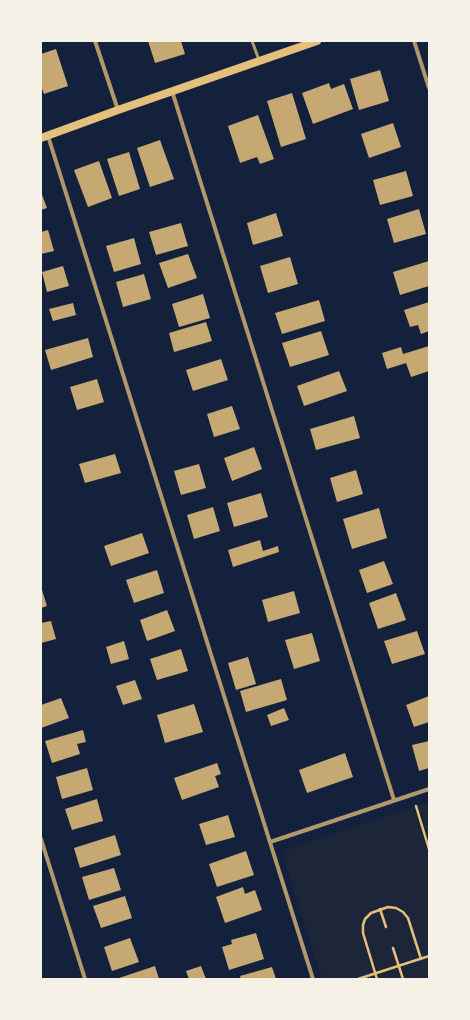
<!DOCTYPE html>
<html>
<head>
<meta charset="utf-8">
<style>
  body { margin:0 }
  #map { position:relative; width:470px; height:1020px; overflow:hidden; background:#14213d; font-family:"Exo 2",sans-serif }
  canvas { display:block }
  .frame { position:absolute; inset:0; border:42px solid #f6f1e7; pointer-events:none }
</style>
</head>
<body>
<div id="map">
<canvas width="470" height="1020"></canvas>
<div class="frame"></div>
</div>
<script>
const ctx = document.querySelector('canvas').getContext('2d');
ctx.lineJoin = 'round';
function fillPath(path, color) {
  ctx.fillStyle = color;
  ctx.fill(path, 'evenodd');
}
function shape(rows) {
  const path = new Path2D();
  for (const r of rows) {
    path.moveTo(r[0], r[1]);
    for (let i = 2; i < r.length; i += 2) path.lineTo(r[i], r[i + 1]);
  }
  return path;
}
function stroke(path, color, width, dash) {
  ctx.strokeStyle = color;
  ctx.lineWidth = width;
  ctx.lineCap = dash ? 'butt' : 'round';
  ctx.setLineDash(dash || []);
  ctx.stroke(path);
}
fillPath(shape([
  [429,802,429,979,322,979,284,860,286,853,291,848]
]), '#1d2539');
fillPath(shape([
  [148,41,181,41,185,54,155,63],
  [56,49,68,86,44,94,41,86,41,54],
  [380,70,389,101,359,110,350,79],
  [329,83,331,89,344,84,353,109,313,124,302,93],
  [292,93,306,139,281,147,267,101],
  [258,115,274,159,260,164,257,157,240,163,228,126],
  [393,123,401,147,369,158,361,134],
  [160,140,174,179,150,187,137,148],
  [129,152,140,189,119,196,107,159],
  [99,161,112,198,88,207,74,170],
  [406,171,413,196,380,205,373,180],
  [41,192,47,208,41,210],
  [419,209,426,234,394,243,387,219],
  [276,213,283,236,253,245,247,223],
  [181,223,188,246,156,255,149,232],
  [48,230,54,251,41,254,41,232],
  [134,238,141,264,114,272,106,246],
  [188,254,197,278,168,288,159,263],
  [290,257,298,284,268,293,260,266],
  [429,261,429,286,400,295,393,272],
  [63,266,69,286,47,292,42,272],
  [144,274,151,299,123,307,116,282],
  [203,294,210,318,179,327,172,304],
  [319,300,325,321,282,334,275,313],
  [429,302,429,331,421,334,418,325,410,327,404,310],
  [73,303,76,315,53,321,49,309],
  [206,322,212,341,174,352,169,333],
  [321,331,329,355,290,367,282,343],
  [88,338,93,357,51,370,45,350],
  [429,346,429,371,411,377,406,363,387,369,382,353,401,347,403,354],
  [221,359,228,380,193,391,186,370],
  [339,371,347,391,304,406,297,386],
  [97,379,104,402,77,410,70,387],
  [232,406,240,429,214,437,207,414],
  [354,416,360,438,316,450,310,429],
  [254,447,262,469,232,481,224,458],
  [115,454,121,473,85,483,79,464],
  [199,464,206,488,181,495,174,471],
  [356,470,363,494,337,502,330,478],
  [261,493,268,517,234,527,227,503],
  [213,507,220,531,194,539,187,515],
  [379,508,387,538,352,549,343,519],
  [142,533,149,553,111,566,104,546],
  [260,540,263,551,278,546,279,552,233,567,228,550],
  [384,561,393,584,367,593,359,570],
  [157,570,164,593,134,603,126,580],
  [41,587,47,606,41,608],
  [294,591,300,613,268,622,262,600],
  [396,593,406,620,378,629,369,603],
  [167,610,175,631,147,641,140,620],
  [51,621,56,639,41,643,41,623],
  [417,631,425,654,392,664,384,641],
  [312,633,320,661,294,669,285,640],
  [124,641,129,659,111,664,106,647],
  [181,649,188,671,157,680,150,659],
  [248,657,256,684,236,690,228,663],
  [281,679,287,700,246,712,240,691],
  [135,680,142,699,123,705,116,686],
  [429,696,429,722,414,727,406,705],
  [61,698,69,718,41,728,41,705],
  [194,704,203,732,165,743,157,715],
  [284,708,289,720,271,726,267,715],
  [83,730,86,742,77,744,80,754,52,763,45,741],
  [429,741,429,768,419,771,412,745],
  [345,753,353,777,307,793,299,770],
  [217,763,221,774,215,776,219,787,182,800,174,778],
  [87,768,93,790,62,799,56,777],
  [97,799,103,821,72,830,65,809],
  [228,815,235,837,206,845,199,824],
  [115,835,121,855,80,868,74,848],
  [246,851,254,875,217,887,209,864],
  [114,868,121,890,89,900,82,877],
  [243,887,245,894,255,890,262,910,225,923,216,897],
  [125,896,132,918,101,928,93,906],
  [256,933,264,959,229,970,222,947,232,944,231,940],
  [130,938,139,962,112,971,104,947],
  [155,966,159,979,116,979],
  [201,966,206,979,189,979,186,971],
  [272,967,276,979,241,979,240,976]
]), '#c6a872');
stroke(shape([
  [416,806,429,849],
  [380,909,386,927],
  [393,948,403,979],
  [358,979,429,956],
  [377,979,363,933,363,925,365,919,371,913,388,907,396,908,403,912,408,918,421,959]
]), '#e5c07b', 2.5);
stroke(shape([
  [252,41,259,60]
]), '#b1986c', 3);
stroke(shape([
  [95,41,118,110],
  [414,41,429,88],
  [172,91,394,800],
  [48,136,313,979],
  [41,839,85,979],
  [270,842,429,789]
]), '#b1986c', 4);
stroke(shape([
  [41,138,118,110,317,41]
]), '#e5c07b', 8);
</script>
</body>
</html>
